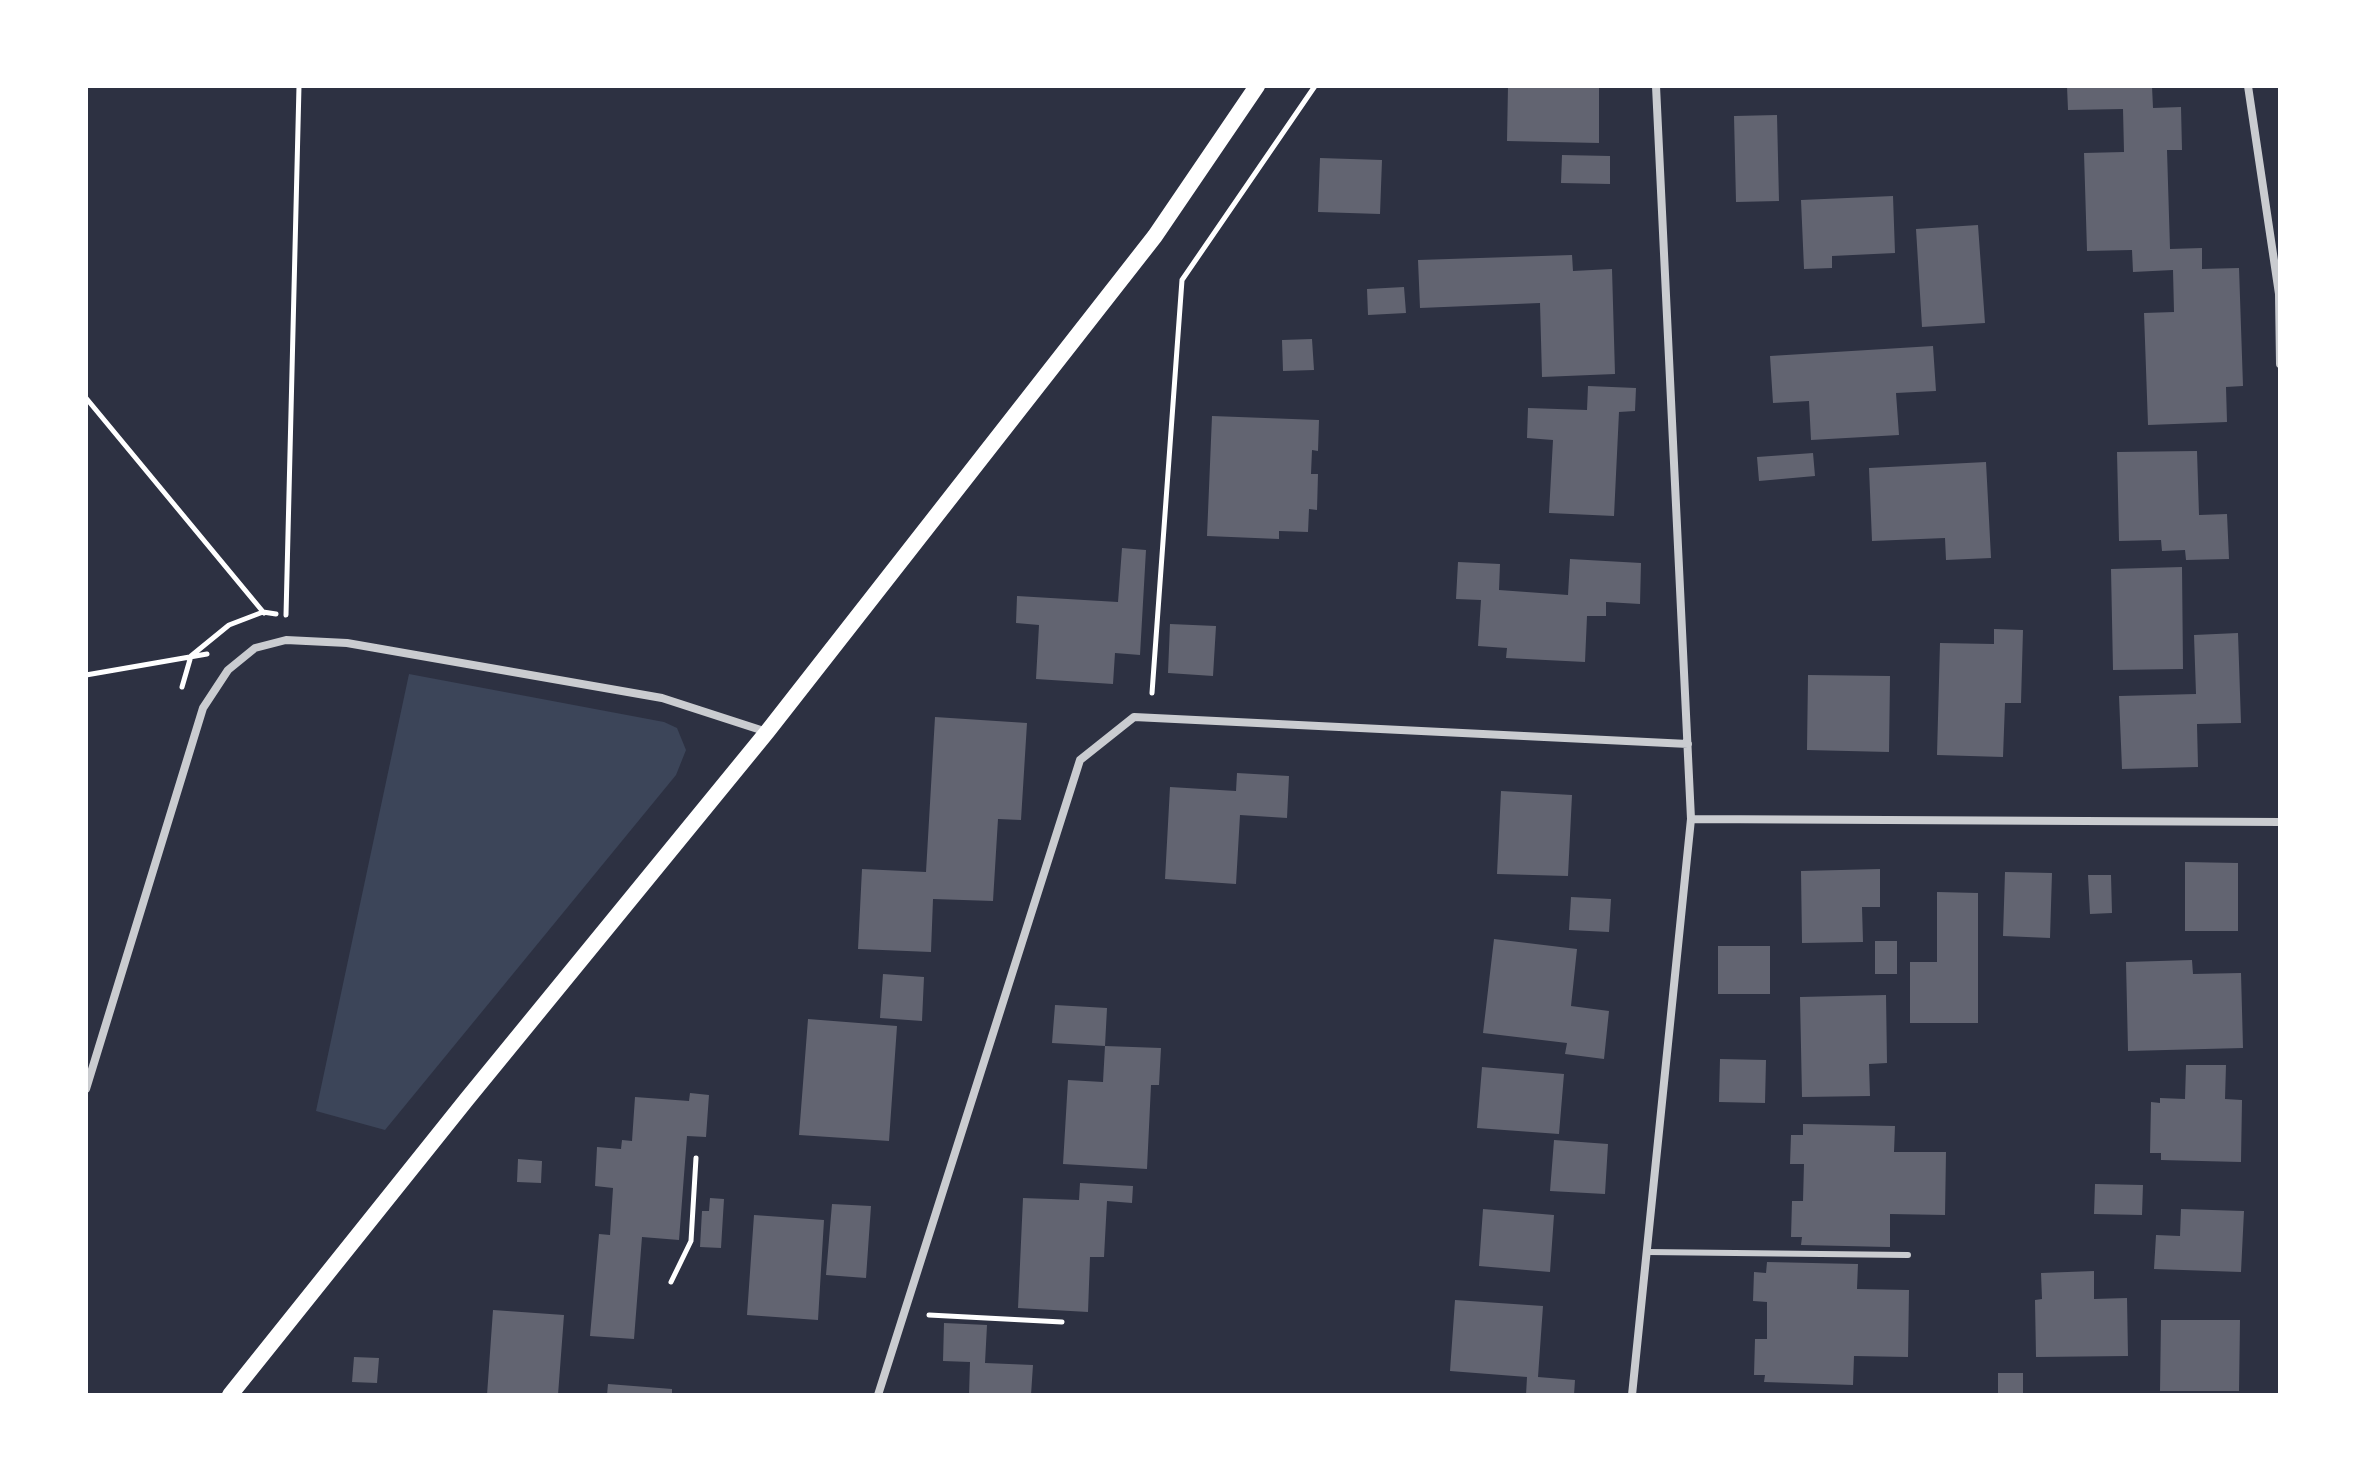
<!DOCTYPE html>
<html>
<head>
<meta charset="utf-8">
<style>
  body { margin:0 }
  #map { position:relative; width:2366px; height:1481px; overflow:hidden; background:#2d3142; font-family:"Space Grotesk",sans-serif }
  canvas { display:block }
  .frame { position:absolute; inset:0; border:88px solid #fff; pointer-events:none }
</style>
</head>
<body>
<div id="map">
<canvas width="2366" height="1481"></canvas>
<div class="frame"></div>
</div>
<script>
const ctx = document.querySelector('canvas').getContext('2d');
ctx.lineJoin = 'round';
function fillPath(path, color) {
  ctx.fillStyle = color;
  ctx.fill(path, 'evenodd');
}
function shape(rows) {
  const path = new Path2D();
  for (const r of rows) {
    path.moveTo(r[0], r[1]);
    for (let i = 2; i < r.length; i += 2) path.lineTo(r[i], r[i + 1]);
  }
  return path;
}
function stroke(path, color, width, dash) {
  ctx.strokeStyle = color;
  ctx.lineWidth = width;
  ctx.lineCap = dash ? 'butt' : 'round';
  ctx.setLineDash(dash || []);
  ctx.stroke(path);
}
fillPath(shape([
  [409,674,664,722,677,728,686,750,676,775,385,1130,316,1111]
]), '#3c4559');
fillPath(shape([
  [1508,86,1599,86,1599,143,1507,141],
  [2067,86,2152,86,2153,108,2181,107,2182,150,2167,150,2170,249,2202,248,2202,269,2239,268,2243,386,2226,387,2227,422,2148,425,2144,313,2174,312,2173,270,2133,272,2132,250,2087,251,2084,153,2124,152,2123,109,2068,110],
  [1777,115,1779,201,1736,202,1734,116],
  [1562,155,1610,156,1610,184,1561,183],
  [1320,158,1382,160,1380,214,1318,212],
  [1893,196,1895,253,1832,256,1832,268,1804,269,1801,200],
  [1978,225,1985,323,1922,327,1916,229],
  [1572,255,1573,271,1612,269,1615,374,1542,377,1540,303,1420,308,1418,260],
  [1404,287,1406,313,1368,315,1367,289],
  [1312,339,1314,370,1283,371,1282,340],
  [1933,346,1936,391,1896,393,1899,435,1811,440,1809,401,1773,403,1770,356],
  [1588,386,1636,388,1635,411,1619,412,1614,516,1549,513,1553,440,1527,438,1528,408,1587,410],
  [1212,416,1319,420,1318,451,1312,450,1311,474,1318,474,1317,510,1309,509,1308,532,1279,531,1279,539,1207,536],
  [2197,451,2199,515,2227,514,2229,559,2186,560,2185,550,2162,551,2161,540,2119,541,2117,452],
  [1813,453,1815,476,1759,481,1757,457],
  [1986,462,1991,558,1946,560,1945,538,1872,541,1869,468],
  [1122,548,1146,550,1140,655,1115,653,1113,684,1036,679,1039,625,1016,623,1017,596,1118,602],
  [1570,559,1641,563,1640,604,1606,602,1606,616,1587,616,1585,662,1506,658,1507,648,1478,646,1481,600,1456,599,1458,562,1500,564,1499,590,1568,595],
  [2182,567,2183,669,2113,670,2111,569],
  [1170,624,1216,626,1213,676,1168,673],
  [1994,629,2023,630,2021,703,2005,703,2003,757,1937,755,1940,643,1994,644],
  [2238,633,2241,723,2197,724,2198,767,2122,769,2119,696,2196,694,2194,635],
  [1808,675,1890,676,1889,752,1807,750],
  [935,717,1027,723,1021,820,998,819,993,901,933,899,931,952,858,949,862,869,926,872],
  [1237,773,1289,776,1287,818,1240,815,1236,884,1165,879,1170,787,1236,791],
  [1501,791,1572,795,1568,876,1497,874],
  [2185,862,2238,863,2238,931,2185,931],
  [1880,869,1880,907,1862,907,1863,942,1802,943,1801,871],
  [2005,872,2052,873,2050,938,2003,936],
  [2088,875,2111,875,2112,913,2090,914],
  [1937,892,1978,893,1978,1023,1910,1023,1910,962,1937,962],
  [1571,897,1611,899,1609,932,1569,930],
  [1494,939,1577,949,1571,1006,1609,1011,1604,1059,1565,1054,1567,1043,1483,1033],
  [1875,941,1897,941,1897,974,1875,974],
  [1718,946,1770,946,1770,994,1718,994],
  [2192,960,2193,974,2241,973,2243,1048,2128,1051,2126,962],
  [883,974,924,977,922,1021,880,1018],
  [1886,995,1887,1063,1869,1064,1870,1096,1802,1097,1800,997],
  [1055,1005,1107,1008,1105,1046,1052,1043],
  [808,1019,897,1026,889,1141,799,1135],
  [1105,1046,1161,1048,1159,1085,1151,1085,1147,1169,1063,1164,1068,1080,1103,1082],
  [1720,1059,1766,1060,1765,1103,1719,1102],
  [2186,1065,2226,1065,2225,1099,2242,1100,2241,1162,2161,1160,2161,1153,2150,1153,2151,1102,2160,1103,2160,1098,2185,1099],
  [1482,1067,1564,1074,1559,1134,1477,1128],
  [690,1093,709,1095,706,1137,687,1136,679,1240,642,1237,634,1339,590,1336,599,1234,610,1235,613,1188,595,1186,597,1147,621,1149,622,1140,632,1141,635,1097,689,1101],
  [1803,1124,1895,1126,1894,1152,1946,1152,1945,1215,1890,1214,1890,1247,1801,1245,1802,1237,1791,1237,1792,1201,1803,1201,1804,1164,1790,1164,1791,1135,1803,1135],
  [1554,1140,1608,1144,1605,1194,1550,1191],
  [518,1159,542,1161,541,1183,517,1182],
  [1080,1183,1133,1186,1132,1203,1107,1201,1104,1257,1090,1257,1088,1312,1018,1308,1023,1198,1079,1200],
  [2095,1184,2143,1185,2142,1215,2094,1214],
  [710,1198,724,1199,721,1248,700,1247,702,1211,709,1211],
  [832,1204,871,1206,866,1278,826,1275],
  [1483,1209,1554,1215,1550,1272,1479,1266],
  [2181,1209,2244,1211,2241,1272,2154,1269,2156,1235,2180,1236],
  [754,1215,824,1220,818,1320,747,1315],
  [1767,1262,1858,1264,1857,1289,1909,1290,1908,1357,1854,1356,1853,1385,1764,1382,1765,1375,1754,1375,1755,1339,1767,1339,1767,1302,1753,1301,1754,1272,1766,1273],
  [2094,1271,2094,1299,2127,1298,2128,1356,2036,1357,2035,1300,2042,1299,2041,1273],
  [1455,1300,1543,1306,1538,1377,1575,1380,1574,1395,1526,1395,1527,1377,1450,1371],
  [493,1310,564,1315,558,1395,487,1395],
  [2161,1320,2240,1320,2239,1391,2160,1391],
  [944,1323,987,1325,985,1363,1033,1365,1031,1395,969,1395,970,1362,943,1361],
  [354,1357,379,1358,377,1383,352,1382],
  [1998,1373,2023,1373,2023,1395,1998,1395],
  [608,1384,672,1389,672,1395,607,1395]
]), '#626471');
stroke(shape([
  [86,398,264,613],
  [286,615,299,86],
  [86,675,207,654],
  [182,687,191,656,229,625,263,612,276,614],
  [1152,693,1182,280,1315,86],
  [671,1282,691,1241,696,1158],
  [929,1315,1062,1322]
]), '#fff', 5);
stroke(shape([
  [1648,1252,1908,1255]
]), '#caccd0', 6);
stroke(shape([
  [2248,86,2279,294,2280,364],
  [1691,819,2280,822],
  [86,1089,203,708,228,670,255,648,286,640,347,643,662,698,767,732],
  [878,1395,1080,760,1134,717,1688,744],
  [1632,1395,1691,819,1656,86]
]), '#caccd0', 8);
stroke(shape([
  [230,1395,467,1099,767,732,1155,236,1257,86]
]), '#fff', 16);
</script>
</body>
</html>
